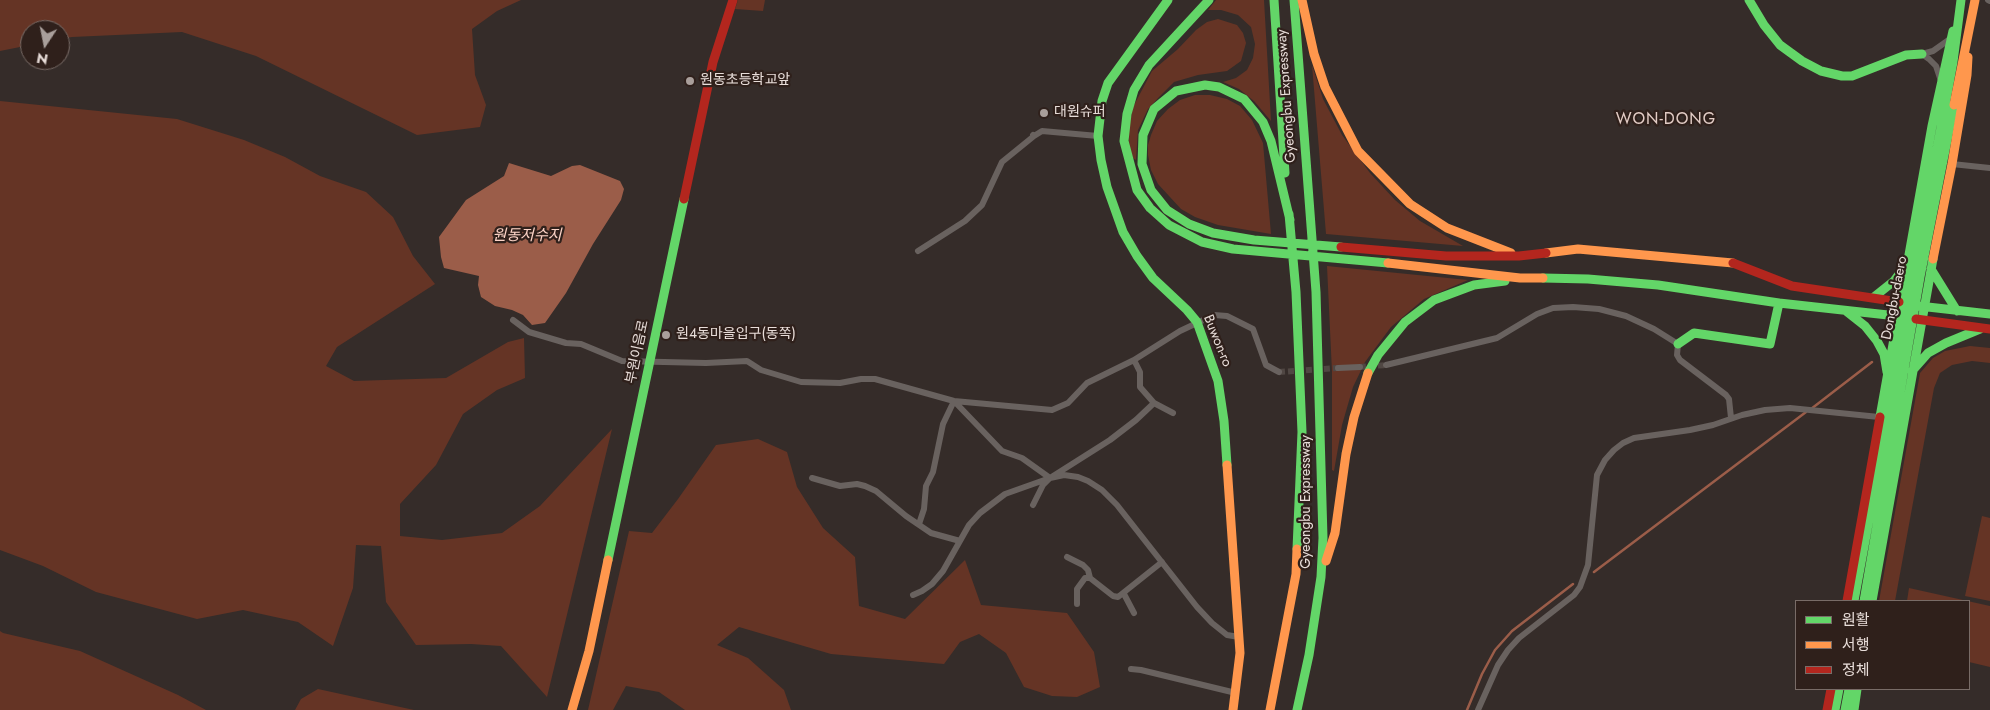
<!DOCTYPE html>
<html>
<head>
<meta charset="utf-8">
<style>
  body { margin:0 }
  #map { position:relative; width:1990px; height:710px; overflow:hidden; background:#352c29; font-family:Jost,"Noto Sans KR",sans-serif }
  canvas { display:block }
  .legend { position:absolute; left:1795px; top:600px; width:175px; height:90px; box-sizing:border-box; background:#2f201b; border:1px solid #796c67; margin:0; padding:6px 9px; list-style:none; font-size:15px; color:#e8ddd9 }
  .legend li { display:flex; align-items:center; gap:10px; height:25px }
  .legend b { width:25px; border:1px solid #796c67 }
  .north { position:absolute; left:20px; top:20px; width:50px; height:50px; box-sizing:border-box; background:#2f201b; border:1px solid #796c67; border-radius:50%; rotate:191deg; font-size:14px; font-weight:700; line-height:20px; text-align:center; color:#e8ddd9 }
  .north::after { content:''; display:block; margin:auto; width:18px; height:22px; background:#a99f9b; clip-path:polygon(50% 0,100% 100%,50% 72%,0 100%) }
</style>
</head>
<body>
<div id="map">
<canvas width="1990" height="710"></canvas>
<ul class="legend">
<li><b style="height:6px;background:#63d668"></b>원활</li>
<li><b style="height:6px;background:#ff974d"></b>서행</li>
<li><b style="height:6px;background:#b3261e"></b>정체</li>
</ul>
<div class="north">N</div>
</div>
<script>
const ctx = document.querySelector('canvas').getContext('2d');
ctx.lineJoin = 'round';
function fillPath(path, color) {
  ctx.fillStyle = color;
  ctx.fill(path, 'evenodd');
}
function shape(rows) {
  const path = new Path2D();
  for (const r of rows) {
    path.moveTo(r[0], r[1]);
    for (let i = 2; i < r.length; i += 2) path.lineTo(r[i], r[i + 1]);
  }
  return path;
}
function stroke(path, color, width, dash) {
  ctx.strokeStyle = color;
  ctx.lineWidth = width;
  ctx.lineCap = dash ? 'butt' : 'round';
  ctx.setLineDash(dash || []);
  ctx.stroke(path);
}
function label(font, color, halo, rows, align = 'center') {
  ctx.font = font + ' Jost,"Noto Sans KR",sans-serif';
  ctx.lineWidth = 4.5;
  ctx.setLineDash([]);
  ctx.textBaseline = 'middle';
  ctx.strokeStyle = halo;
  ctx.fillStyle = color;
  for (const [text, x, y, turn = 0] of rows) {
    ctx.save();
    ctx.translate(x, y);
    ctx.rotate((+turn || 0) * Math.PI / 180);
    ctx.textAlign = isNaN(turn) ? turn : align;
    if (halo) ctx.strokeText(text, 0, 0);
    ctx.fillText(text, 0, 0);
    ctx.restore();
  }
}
fillPath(shape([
  [0,0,521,0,497,11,472,29,475,75,486,105,480,127,417,135,256,56,182,32,72,37,60,39,60,30,30,30,30,45,0,51],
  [738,0,765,0,763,11,735,9],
  [1216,0,1264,0,1271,121,1254,101,1239,89,1223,82,1236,78,1247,70,1253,58,1255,44,1251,27,1238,15,1221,10,1208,10],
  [1218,19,1237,25,1243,33,1246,43,1241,61,1227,71,1198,75,1174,82,1159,97,1148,109,1138,130,1136,160,1133,158,1130,150,1128,132,1133,107,1152,71,1178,49,1196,30,1207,22],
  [1312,65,1323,99,1342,135,1370,173,1395,200,1420,221,1463,246,1326,234],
  [1195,95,1210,95,1227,99,1240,106,1252,120,1263,143,1271,234,1218,225,1195,217,1181,209,1158,184,1151,170,1148,155,1148,145,1151,135,1157,121,1168,109,1180,100],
  [0,101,177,119,244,140,285,157,320,176,366,192,393,217,413,256,435,284,337,347,326,366,354,381,446,378,508,342,524,338,525,378,497,390,463,414,436,465,400,504,400,536,442,540,502,533,540,506,612,429,547,697,501,646,471,644,416,645,386,602,381,546,356,545,353,588,333,646,298,622,243,610,197,619,96,592,43,566,0,550],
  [1327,266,1468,280,1424,299,1391,327,1365,362,1353,387,1342,425,1334,471,1332,470,1332,372],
  [1970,346,1990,348,1990,363,1972,361,1952,365,1940,373,1934,388,1895,601,1879,601,1920,373,1933,358,1945,351],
  [758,439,787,452,797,487,823,528,855,557,859,606,905,619,965,560,981,605,1067,613,1094,652,1100,687,1077,697,1052,696,1024,687,1006,653,979,634,960,642,944,664,831,654,739,627,717,645,748,658,784,690,791,710,685,710,659,692,626,686,613,710,588,710,629,531,652,533,678,499,716,445],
  [1982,516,1990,518,1990,601,1965,596],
  [1909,588,1990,606,1990,667,1969,662,1969,601,1907,601],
  [0,631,3,633,80,651,178,695,206,710,0,710],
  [318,689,414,710,295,710,301,699]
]), '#653425');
fillPath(shape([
  [509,163,551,176,572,166,580,165,620,181,624,189,621,200,593,244,566,293,545,323,532,325,523,315,512,310,495,306,481,297,478,285,479,276,444,268,441,257,439,237,466,200,504,176]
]), '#9b5d49');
stroke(shape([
  [1811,409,1872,362],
  [1594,572,1806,412],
  [1467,710,1482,674,1495,650,1512,631,1573,584]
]), '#9b5d49', 2.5);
stroke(shape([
  [1360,367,1386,365],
  [1279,372,1338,368]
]), '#504743', 6, [6, 3]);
stroke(shape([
  [1988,0,1990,1],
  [1941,81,1936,66,1929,59,1922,54,1933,51,1950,39],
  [1033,135,1034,136,1042,131,1098,136],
  [1952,164,1990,168],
  [918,251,965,221,982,205,1002,162,1034,136],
  [513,320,529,332,566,343,581,344,622,361,706,363,747,361,761,370,801,382,840,383,861,379,875,379,954,401,1052,410,1068,403,1087,383,1134,360,1180,331,1214,315,1227,316,1253,329,1266,365,1279,372],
  [1134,360,1140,372,1140,387,1154,403,1173,413],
  [1386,365,1497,338,1537,314,1553,308,1573,307,1599,309,1626,316,1654,329,1678,344,1677,355,1680,360,1726,395,1729,399,1731,418],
  [1338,368,1360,367],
  [812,478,840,486,857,484,865,486,876,491,906,516,931,533,960,541],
  [1033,505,1043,485,1050,478,1110,440,1136,420,1154,403],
  [919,524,924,509,926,486,933,472,943,424,954,401,1002,451,1022,458,1050,478],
  [1067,557,1083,565,1088,570,1090,578],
  [1124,594,1134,613],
  [913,595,922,591,932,584,943,571,969,525,980,513,1005,494,1050,478,1064,475,1078,477,1088,481,1102,490,1117,505,1197,607,1212,623,1227,635,1239,637],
  [1077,604,1077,589,1085,578,1090,578,1113,596,1118,597,1162,562],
  [1131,669,1141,670,1236,693],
  [1478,710,1498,665,1508,650,1519,638,1574,595,1580,587,1588,565,1597,475,1605,460,1614,450,1623,443,1634,438,1690,430,1713,425,1742,415,1765,410,1790,408,1879,417]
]), '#69625f', 6);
stroke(shape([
  [1168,0,1108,83,1102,101,1098,136,1101,160,1107,187,1123,232,1137,256,1153,278,1187,310,1197,322,1218,381,1224,421,1227,465],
  [1209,0,1149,65,1134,90,1127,114,1124,141,1137,190,1150,208,1169,225,1202,242,1233,249,1388,263],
  [1274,0,1285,173],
  [1294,0,1316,292,1323,538,1321,577,1309,655,1297,710],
  [1749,0,1764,25,1780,45,1802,61,1821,71,1842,76,1852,76,1906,55,1922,54],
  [1289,214,1296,292,1302,432,1297,549],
  [1290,220,1271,141,1263,122,1244,99,1219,87,1205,85,1176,91,1154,109,1143,135,1142,164,1151,190,1167,210,1189,224,1213,233,1254,240,1341,247],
  [1931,269,1957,311],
  [1543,278,1588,279,1658,285,1779,303,1897,316],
  [1874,297,1894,281,1906,265],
  [1919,306,1990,314],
  [1846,311,1865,326,1877,341,1884,354,1887,372],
  [1678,344,1694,333,1770,344,1779,303],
  [1912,371,1928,353,1946,343,1980,329],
  [1368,373,1378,355,1405,322,1434,300,1474,285,1505,281],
  [1880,417,1932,126,1953,31],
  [608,560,684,199],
  [1854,601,1953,62,1961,0],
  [1864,601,1920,277,1954,105],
  [1872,601,1933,259],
  [1835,710,1839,689],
  [1845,710,1849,689],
  [1854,710,1857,689]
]), '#63d668', 9);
stroke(shape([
  [1302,0,1314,54,1325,87,1358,151,1410,204,1447,228,1511,253],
  [1954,105,1975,0],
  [1546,253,1578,249,1733,263],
  [1933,259,1952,164,1967,75,1968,57],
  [1388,263,1520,278,1543,278],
  [1227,465,1240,653,1233,710],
  [1326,561,1335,533,1346,454,1354,417,1368,373],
  [572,710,589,651,608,560],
  [1270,710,1296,574,1297,549]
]), '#ff974d', 9);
stroke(shape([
  [684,199,713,62,733,0],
  [1341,247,1446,256,1519,256,1546,253],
  [1733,263,1792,286,1899,302],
  [1916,319,1990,329],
  [1847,601,1880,417],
  [1827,710,1831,689]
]), '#b3261e', 9);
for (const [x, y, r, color] of [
  [690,81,5,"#a99f9b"],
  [1044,113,5,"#a99f9b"],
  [666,335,5,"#a99f9b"]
]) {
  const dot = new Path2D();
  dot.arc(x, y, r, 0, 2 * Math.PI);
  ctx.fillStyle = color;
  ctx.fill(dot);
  stroke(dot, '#2f201b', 2);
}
label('14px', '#e8ddd9', '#2f201b', [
  ["원동초등학교앞",700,81],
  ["대원슈퍼",1054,113],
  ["원4동마을입구(동쪽)",676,335]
], 'left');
label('14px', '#e8ddd9', '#2f201b', [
  ["Gyeongbu Expressway",1287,96,-94],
  ["Dongbu-daero",1895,298,-79],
  ["Buwon-ro",1217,341,68],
  ["부원이음로",638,352,-78],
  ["Gyeongbu Expressway",1307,502,-90]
]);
label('italic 15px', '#fed5c8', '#2f201b', [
  ["원동저수지",527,236]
]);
ctx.letterSpacing = '1px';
label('16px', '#e3cdc6', '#2f201b', [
  ["WON-DONG",1666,120]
]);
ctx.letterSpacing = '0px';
</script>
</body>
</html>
